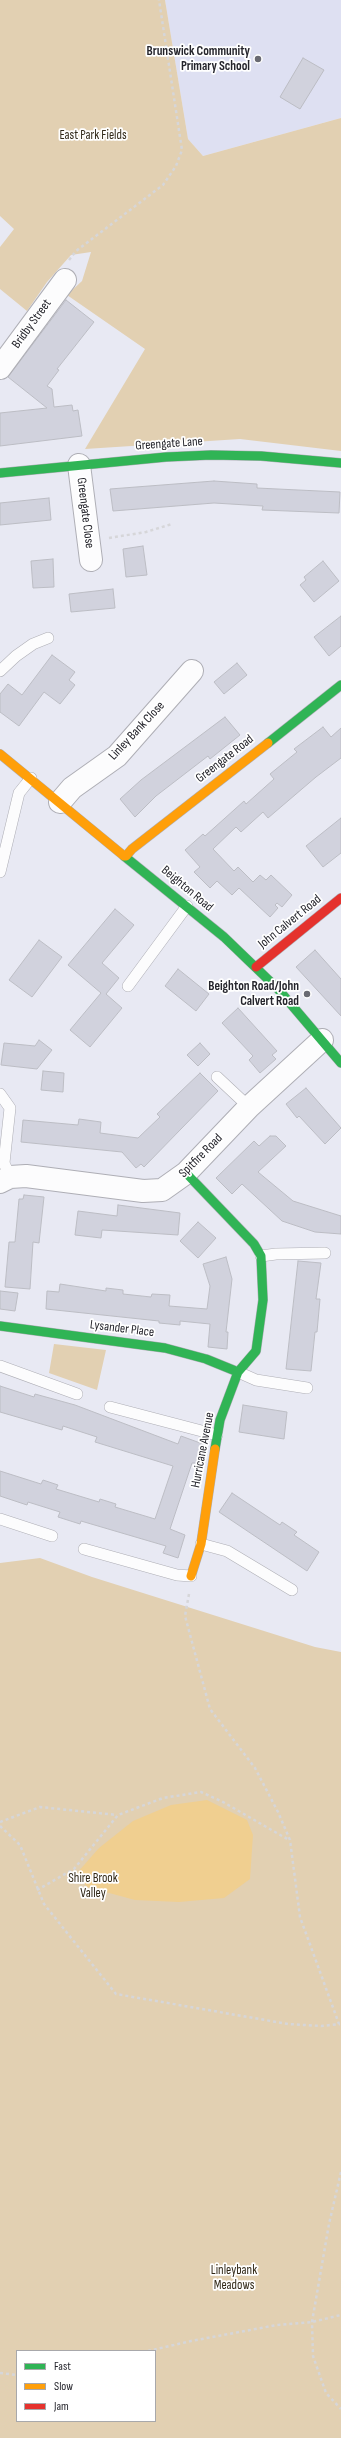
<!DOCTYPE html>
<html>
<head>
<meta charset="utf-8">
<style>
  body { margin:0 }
  #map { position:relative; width:341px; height:2438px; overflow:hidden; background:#e8e9f3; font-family:"Sofia Sans Condensed",sans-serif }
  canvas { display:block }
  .legend { position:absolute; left:16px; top:2350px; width:140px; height:72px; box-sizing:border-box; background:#fff; border:1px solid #a8a8ab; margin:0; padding:5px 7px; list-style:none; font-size:12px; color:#25252c }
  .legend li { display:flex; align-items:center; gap:8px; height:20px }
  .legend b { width:20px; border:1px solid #a8a8ab }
</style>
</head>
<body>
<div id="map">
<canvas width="341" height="2438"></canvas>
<ul class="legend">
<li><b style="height:5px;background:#30b455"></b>Fast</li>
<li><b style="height:5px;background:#ff9f0a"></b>Slow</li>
<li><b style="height:5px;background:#e5322d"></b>Jam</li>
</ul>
</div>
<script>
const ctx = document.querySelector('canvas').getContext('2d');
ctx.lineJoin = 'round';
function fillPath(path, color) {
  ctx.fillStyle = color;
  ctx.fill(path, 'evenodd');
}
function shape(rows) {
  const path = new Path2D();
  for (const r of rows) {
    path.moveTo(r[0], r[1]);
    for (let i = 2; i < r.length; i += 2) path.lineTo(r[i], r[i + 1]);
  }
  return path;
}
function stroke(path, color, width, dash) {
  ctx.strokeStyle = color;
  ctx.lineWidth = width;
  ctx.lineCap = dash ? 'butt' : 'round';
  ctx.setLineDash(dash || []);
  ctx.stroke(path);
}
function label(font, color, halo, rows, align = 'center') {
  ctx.font = font + ' "Sofia Sans Condensed",sans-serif';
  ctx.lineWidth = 3.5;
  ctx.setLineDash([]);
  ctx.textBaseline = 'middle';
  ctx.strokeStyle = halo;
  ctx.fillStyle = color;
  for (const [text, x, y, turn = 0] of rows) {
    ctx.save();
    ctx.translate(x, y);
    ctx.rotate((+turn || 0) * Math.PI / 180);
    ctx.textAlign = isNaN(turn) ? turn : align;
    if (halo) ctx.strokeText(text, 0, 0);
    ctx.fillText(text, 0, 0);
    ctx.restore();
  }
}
fillPath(shape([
  [165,0,341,0,341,118,203,156,188,139]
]), '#dee0f2');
fillPath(shape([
  [0,0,165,0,188,139,203,156,341,118,341,451,240,439,85,449,145,349,67,295,82,281,91,252,71,255,47,282,27,311,0,289,0,247,14,229,0,216],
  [54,1344,106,1350,97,1390,49,1373],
  [40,1558,92,1577,315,1647,341,1652,341,2438,0,2438,0,1563],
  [17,2351,155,2351,155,2421,17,2421]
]), '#e2d0b2');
fillPath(shape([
  [207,1800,247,1820,253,1835,250,1879,224,1898,179,1902,135,1900,87,1887,77,1873,99,1848,133,1821,171,1805]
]), '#f0cf90');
const building = shape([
  [303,58,324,70,300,109,280,97,303,58],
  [66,300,94,322,57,369,59,370,47,386,52,389,54,407,72,405,73,411,78,410,82,436,0,446,0,413,47,408,8,377,66,300],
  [214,481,257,484,257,488,340,492,339,513,262,510,263,506,214,503,113,511,110,489,214,481],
  [49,498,51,520,0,525,0,503,49,498],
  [143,546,147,575,126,577,123,549,143,546],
  [53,559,54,587,33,588,31,561,53,559],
  [323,561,339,581,314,602,300,585,306,580,304,577,323,561],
  [113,589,115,608,71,612,69,594,113,589],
  [341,616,341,646,329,656,314,637,341,616],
  [52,655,75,672,69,680,75,685,60,704,44,692,19,726,0,712,0,694,8,684,22,695,52,655],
  [237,663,247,675,224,694,214,682,237,663],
  [225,717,240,735,210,759,208,756,156,796,135,817,120,799,141,780,225,717],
  [323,727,331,737,341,728,341,758,316,777,268,818,263,812,241,832,236,827,213,849,234,871,238,867,253,882,260,875,266,880,271,875,292,895,282,907,277,903,275,905,278,908,270,917,239,888,232,895,217,881,210,888,194,872,200,867,185,850,203,834,205,836,244,801,246,804,274,779,270,774,297,752,294,749,323,727],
  [341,818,341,853,323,867,306,846,341,818],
  [115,909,134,925,102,963,119,978,106,994,122,1008,90,1047,70,1030,101,993,68,965,115,909],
  [39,940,62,957,32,997,9,980,39,940],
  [315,950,341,979,341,1016,296,967,315,950],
  [178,969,209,994,196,1011,165,986,178,969],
  [238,1008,277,1051,272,1055,276,1059,260,1073,249,1060,253,1056,222,1023,238,1008],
  [39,1040,52,1050,37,1069,1,1065,4,1043,35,1046,39,1040],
  [200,1043,210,1054,198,1066,187,1055,200,1043],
  [43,1071,64,1073,63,1092,41,1090,43,1071],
  [200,1073,218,1091,144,1167,141,1164,136,1168,122,1152,21,1142,23,1120,78,1125,79,1119,101,1122,100,1133,138,1138,160,1117,157,1114,200,1073],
  [306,1088,341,1128,325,1144,299,1116,297,1118,286,1104,306,1088],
  [270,1136,276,1136,286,1146,258,1172,293,1201,341,1216,341,1234,315,1232,282,1221,242,1184,232,1194,216,1178,254,1141,259,1146,270,1136],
  [24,1195,44,1197,39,1243,33,1242,30,1289,5,1287,9,1242,15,1242,19,1199,23,1199,24,1195],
  [118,1205,180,1213,178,1235,102,1230,101,1238,75,1235,78,1211,117,1216,118,1205],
  [198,1222,216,1238,198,1258,180,1241,198,1222],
  [226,1257,232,1279,226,1332,228,1332,227,1349,208,1347,210,1324,180,1321,180,1325,159,1323,159,1321,46,1309,47,1291,59,1292,60,1284,106,1291,106,1288,123,1290,123,1294,151,1297,152,1294,170,1295,169,1306,207,1309,210,1286,203,1264,226,1257],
  [298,1261,321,1263,316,1299,320,1299,317,1332,315,1332,311,1371,286,1369,298,1261],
  [0,1291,18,1293,15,1311,0,1309,0,1291],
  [0,1386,34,1397,35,1394,75,1405,178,1444,181,1436,203,1444,196,1463,192,1463,170,1529,185,1535,178,1558,163,1553,166,1546,81,1521,80,1524,58,1517,60,1512,28,1502,27,1505,0,1496,0,1471,41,1484,43,1480,58,1485,56,1489,99,1502,100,1499,116,1504,115,1507,155,1519,173,1466,95,1442,97,1437,63,1426,62,1430,0,1412,0,1386],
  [243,1405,287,1412,284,1439,239,1432,243,1405],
  [232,1493,280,1525,282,1522,297,1532,294,1535,319,1552,307,1571,219,1512,232,1493]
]);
fillPath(building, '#d1d2dd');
stroke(building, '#bcbdc4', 1);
const lane = shape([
  [0,671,16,656,33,644,48,638],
  [0,872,19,793,31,778],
  [128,986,187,906],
  [217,1077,249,1107],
  [0,1094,10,1108,4,1163,10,1177],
  [261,1256,276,1254,325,1253],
  [0,1366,77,1394],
  [238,1372,256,1380,307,1388],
  [110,1407,217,1435],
  [0,1519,52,1536],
  [201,1544,227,1551,292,1590],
  [84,1549,177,1575,191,1576]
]);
const street = shape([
  [0,368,65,280],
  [79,465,91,560],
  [60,802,72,788,117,756,192,671],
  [0,1182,10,1177,26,1176,143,1191,162,1190,186,1173,249,1107,322,1040]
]);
const fast = shape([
  [0,473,166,457,211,455,261,456,341,463],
  [268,743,341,685],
  [124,856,224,937,278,989,341,1063],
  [186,1173,254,1244,261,1256,263,1300,256,1351,238,1372,220,1420,215,1449],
  [0,1326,165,1348,206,1359,238,1372]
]);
const slow = shape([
  [0,754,124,856],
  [126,856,132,849,268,743],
  [191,1576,201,1544,215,1449]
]);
const jam = shape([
  [256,967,341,898]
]);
stroke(lane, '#aeaeb5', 12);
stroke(street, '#aeaeb5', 24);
stroke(fast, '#aeaeb5', 10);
stroke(slow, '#aeaeb5', 10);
stroke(jam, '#aeaeb5', 10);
stroke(shape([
  [69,260,76,251,163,185,176,166,182,150,159,0],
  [109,538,146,532,172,524],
  [189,1594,185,1616,210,1709,255,1768,278,1812,290,1840,300,1917,339,2024],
  [0,1822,40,1807,117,1815],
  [0,1826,20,1845,44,1904,116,1994,288,2024,321,2026,340,2024],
  [37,1890,74,1869,118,1815,163,1798,201,1792,223,1802,289,1840],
  [341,2172,329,2224,312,2322,313,2356,326,2393,341,2409],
  [148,2351,191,2341,277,2325,312,2322,341,2315],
  [0,2373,17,2375]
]), '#d6d6d9', 2.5, [3, 3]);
stroke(lane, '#fcfcfd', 11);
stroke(street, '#fcfcfd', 22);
stroke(fast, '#30b455', 9);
stroke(slow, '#ff9f0a', 9);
stroke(jam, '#e5322d', 9);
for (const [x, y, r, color] of [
  [258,59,4,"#696a72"],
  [307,994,4,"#696a72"]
]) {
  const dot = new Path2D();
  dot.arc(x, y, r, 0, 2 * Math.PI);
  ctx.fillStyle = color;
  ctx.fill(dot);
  stroke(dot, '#fff', 1.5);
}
label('bold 13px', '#25252c', '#fff', [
  ["Brunswick Community",250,52],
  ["Primary School",250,67],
  ["Beighton Road/John",299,987],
  ["Calvert Road",299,1002]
], 'right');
label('13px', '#312817', '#fff', [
  ["East Park Fields",93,136],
  ["Shire Brook",93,1879],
  ["Valley",93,1894],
  ["Linleybank",234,2271],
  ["Meadows",234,2286]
]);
label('13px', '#25252c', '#fff', [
  ["Bridby Street",32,324,-54],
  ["Greengate Lane",169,444,-4],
  ["Greengate Close",85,513,83],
  ["Linley Bank Close",137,731,-47],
  ["Greengate Road",225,759,-38],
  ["Beighton Road",187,889,40],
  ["John Calvert Road",290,922,-39],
  ["Spitfire Road",201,1156,-45],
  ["Lysander Place",122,1329,7],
  ["Hurricane Avenue",203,1450,-79]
]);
</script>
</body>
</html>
